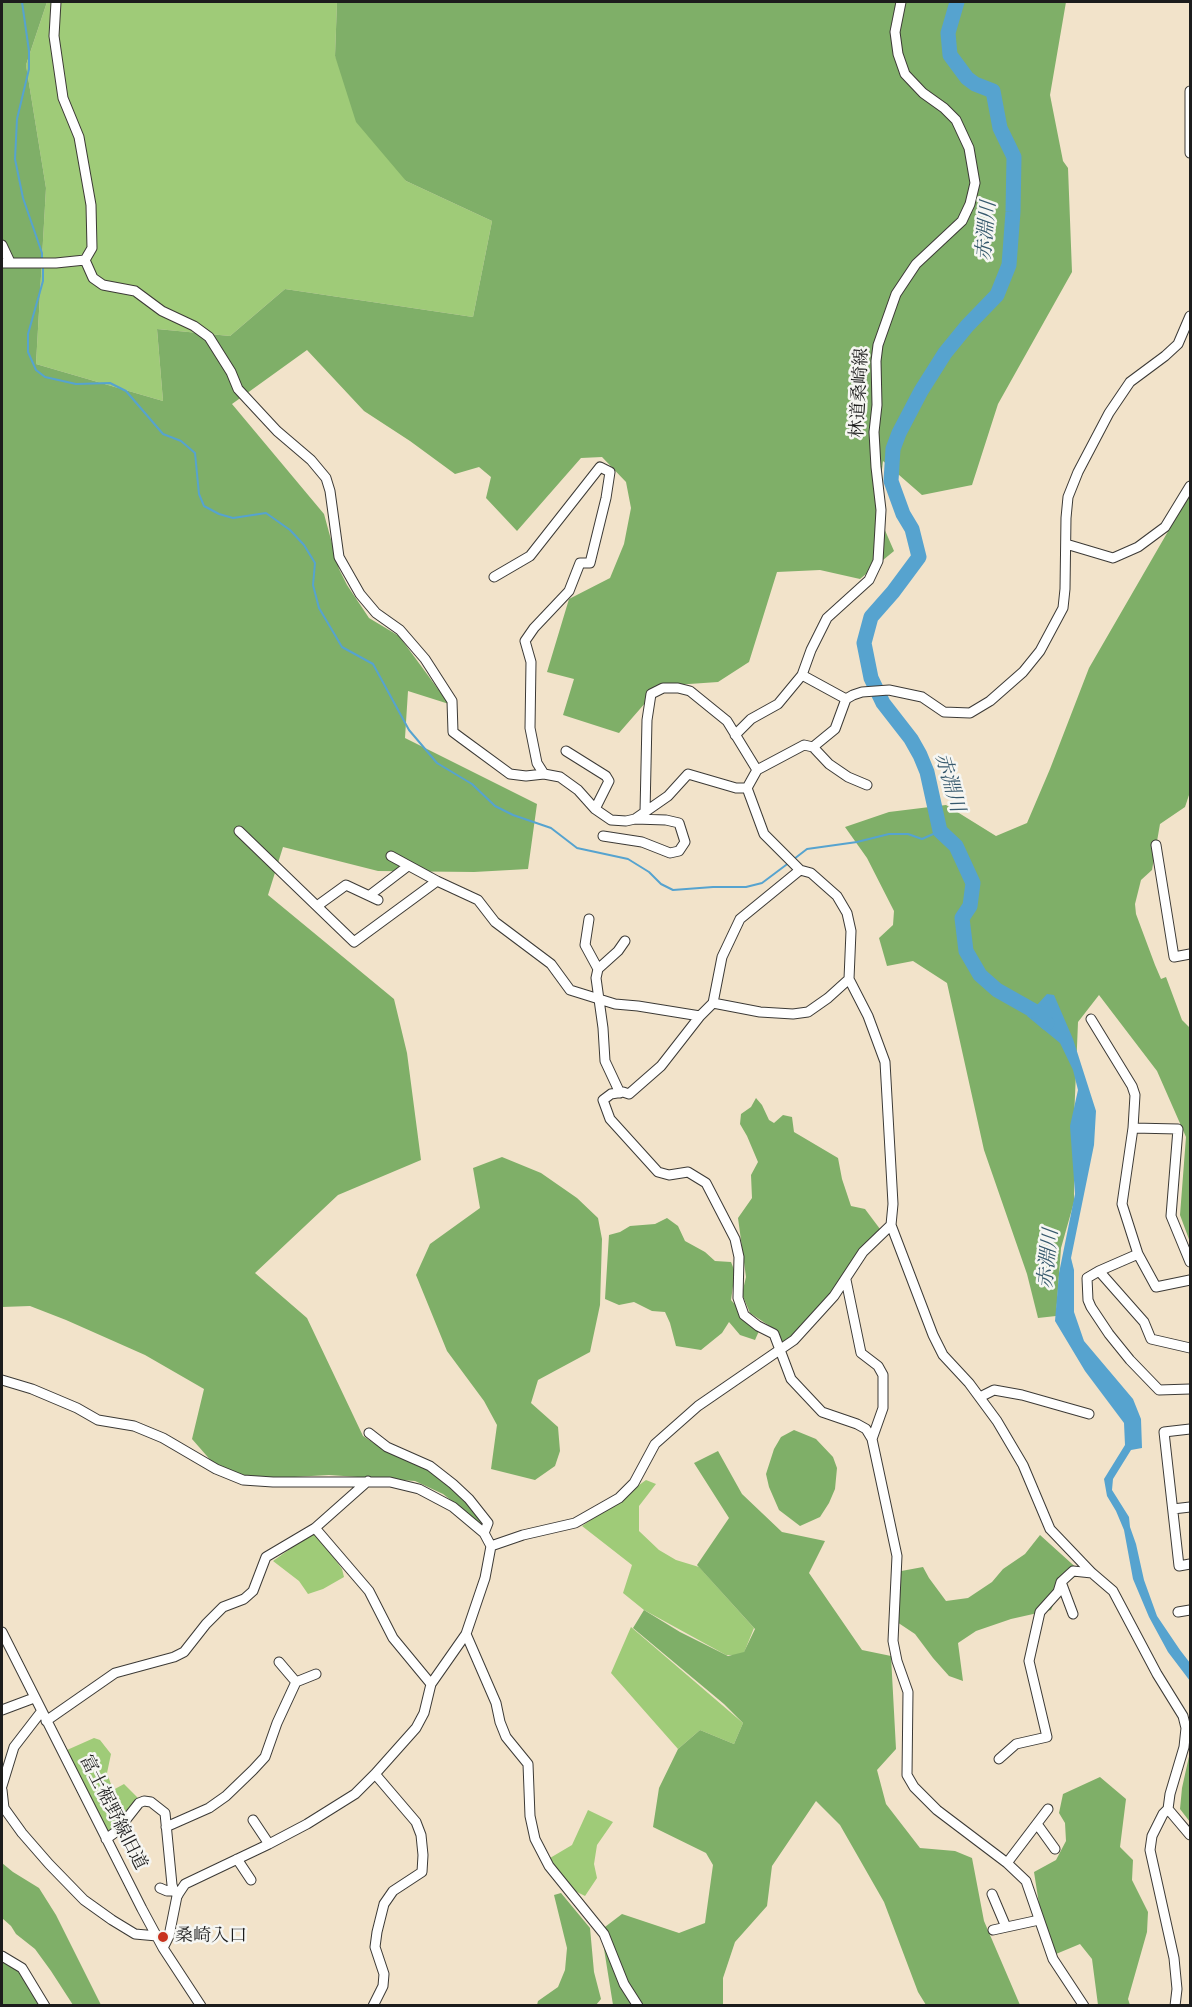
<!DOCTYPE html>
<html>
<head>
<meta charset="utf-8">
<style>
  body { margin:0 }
  #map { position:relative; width:1192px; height:2007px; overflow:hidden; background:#f2e3ca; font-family:"IM FELL English",serif }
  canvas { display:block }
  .frame { position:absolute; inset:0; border:3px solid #1c1c1c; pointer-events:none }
</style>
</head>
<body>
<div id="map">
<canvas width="1192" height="2007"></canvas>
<div class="frame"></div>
</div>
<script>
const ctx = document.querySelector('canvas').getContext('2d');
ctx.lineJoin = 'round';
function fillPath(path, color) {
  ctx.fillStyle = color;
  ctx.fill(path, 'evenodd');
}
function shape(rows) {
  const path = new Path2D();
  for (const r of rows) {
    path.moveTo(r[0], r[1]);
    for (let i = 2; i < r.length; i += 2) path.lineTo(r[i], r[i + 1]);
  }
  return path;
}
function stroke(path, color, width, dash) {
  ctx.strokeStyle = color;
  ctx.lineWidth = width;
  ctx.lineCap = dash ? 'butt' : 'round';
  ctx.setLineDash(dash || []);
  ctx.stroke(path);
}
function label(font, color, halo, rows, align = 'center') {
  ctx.font = font + ' "IM FELL English","Noto Serif JP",serif';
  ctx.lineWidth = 5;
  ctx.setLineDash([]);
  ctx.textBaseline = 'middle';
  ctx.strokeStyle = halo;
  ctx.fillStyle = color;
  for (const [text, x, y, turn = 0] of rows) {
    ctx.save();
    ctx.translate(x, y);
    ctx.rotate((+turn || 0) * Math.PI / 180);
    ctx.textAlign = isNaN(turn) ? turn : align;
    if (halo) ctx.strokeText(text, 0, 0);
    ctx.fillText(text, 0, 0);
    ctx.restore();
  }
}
fillPath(shape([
  [47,2,337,2,335,56,406,181,492,221,473,317,285,289,230,336,157,329,163,401,36,364,46,188,26,65],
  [646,1480,656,1484,639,1506,639,1531,659,1550,676,1560,699,1567,754,1628,743,1655,726,1655,644,1610,623,1593,632,1565,582,1526],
  [315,1531,342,1569,344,1577,323,1589,308,1594,299,1581,273,1561],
  [631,1627,743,1723,734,1744,700,1730,678,1749,611,1673],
  [94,1738,100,1740,111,1754,107,1773,113,1790,124,1784,140,1800,109,1834,67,1750],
  [588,1810,613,1822,597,1845,594,1864,597,1878,585,1896,569,1888,550,1858,572,1845]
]), '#9fcb78');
fillPath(shape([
  [2,2,47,2,26,65,46,188,36,364,163,401,157,329,230,336,285,289,473,317,492,221,406,181,356,122,335,56,337,2,1066,2,1050,95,1063,161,1068,168,1072,272,998,404,972,485,922,495,883,461,877,512,894,551,860,579,820,570,777,572,749,662,718,682,660,686,619,733,563,715,574,679,547,672,569,599,610,578,624,544,631,508,626,482,602,457,581,458,517,531,486,498,491,477,479,467,455,474,410,441,364,411,307,350,232,404,324,514,339,569,347,585,369,618,399,636,449,704,408,691,405,738,537,804,528,869,474,872,378,871,283,847,268,895,394,999,407,1053,421,1160,338,1195,255,1273,307,1318,363,1436,383,1449,430,1470,469,1505,483,1523,480,1523,443,1494,415,1481,329,1475,277,1478,242,1475,213,1463,192,1439,204,1389,145,1355,66,1320,30,1306,2,1307],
  [1190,488,1190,792,1185,807,1160,824,1152,870,1141,880,1135,904,1136,914,1155,965,1161,979,1166,977,1182,1020,1190,1028,1190,1242,1180,1215,1186,1137,1157,1071,1099,995,1078,1022,1074,1120,1074,1202,1061,1248,1056,1316,1038,1318,1027,1274,984,1150,947,983,913,961,887,966,879,938,893,925,894,911,867,858,845,827,889,812,946,805,996,836,1027,823,1050,769,1089,668,1185,502],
  [756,1098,762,1105,769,1120,774,1123,783,1115,792,1117,794,1132,838,1158,842,1179,851,1206,865,1209,880,1229,854,1257,839,1282,818,1309,784,1345,774,1329,750,1313,742,1294,746,1277,738,1218,752,1198,751,1175,758,1162,747,1136,740,1124,741,1114,751,1107],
  [502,1157,541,1173,577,1198,598,1218,602,1239,600,1305,590,1352,538,1380,531,1403,558,1427,560,1451,555,1466,535,1480,491,1469,497,1425,484,1401,447,1351,416,1275,430,1244,480,1208,473,1168],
  [667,1218,678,1226,685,1241,705,1252,715,1261,731,1262,735,1272,731,1300,759,1331,755,1340,740,1335,729,1322,722,1333,701,1350,676,1346,670,1323,665,1312,652,1311,634,1302,619,1305,605,1299,609,1235,620,1232,630,1226,655,1224],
  [794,1430,816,1439,833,1457,837,1468,835,1489,829,1503,820,1517,800,1526,779,1510,769,1487,766,1474,774,1449,781,1437],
  [718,1451,742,1494,782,1532,825,1541,809,1573,862,1650,891,1656,896,1749,877,1770,886,1804,920,1848,955,1851,972,1858,984,1921,1020,2005,926,2005,918,1992,884,1902,840,1825,816,1801,772,1866,767,1906,735,1942,723,1978,723,2005,613,2005,601,1930,622,1914,679,1933,705,1923,713,1865,706,1853,653,1827,659,1788,678,1749,700,1730,734,1744,743,1723,724,1704,633,1628,644,1610,680,1632,728,1656,744,1652,755,1629,697,1565,729,1518,694,1463],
  [1040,1535,1081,1572,1060,1588,1051,1610,1011,1619,976,1631,958,1643,963,1681,949,1676,933,1658,915,1634,897,1622,896,1572,923,1567,929,1578,946,1601,968,1598,992,1582,1003,1569,1025,1554],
  [1190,1752,1190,1822,1180,1809,1182,1788],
  [1100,1777,1126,1799,1120,1847,1133,1860,1132,1880,1148,1912,1147,1932,1128,1999,1130,2005,1098,2005,1092,1959,1080,1944,1056,1954,1039,1904,1034,1872,1056,1860,1066,1841,1065,1823,1059,1813,1063,1794],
  [2,1863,13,1872,39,1888,56,1915,101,2005,73,2005,51,1971,35,1949,16,1934,11,1926,2,1918],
  [561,1893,590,1928,594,1972,601,1999,596,2005,537,2005,538,2001,558,1987,565,1970,567,1948,554,1895],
  [2,1959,22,1968,40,2005,2,2006]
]), '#7faf68');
fillPath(shape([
  [1047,994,1054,995,1073,1039,1096,1111,1094,1145,1071,1258,1074,1270,1074,1312,1084,1341,1133,1399,1141,1419,1142,1448,1131,1450,1113,1479,1112,1490,1129,1517,1130,1527,1136,1544,1144,1580,1157,1616,1180,1650,1190,1663,1190,1681,1168,1652,1149,1617,1133,1579,1124,1530,1116,1511,1107,1496,1104,1479,1125,1445,1124,1423,1085,1371,1055,1321,1059,1273,1075,1194,1070,1126,1078,1090,1073,1070,1060,1043,1027,1016]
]), '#56a3cf');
stroke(shape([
  [22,2,29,51,29,69,17,119,15,159,23,198,42,253,42,260],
  [43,265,43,281,28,334,28,352,36,370,45,377,76,384,110,383,126,391,163,434,181,441,195,453,199,494,204,506,219,514,233,518,266,513,290,530,304,545,315,563,313,585,319,608,342,647,373,664,409,730,437,763,472,784,495,806,513,815,551,828,577,848,628,859,649,872,661,884,673,890,713,887,746,887,762,883,790,862],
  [794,859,807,849,857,842,889,834,908,834,922,839,940,831]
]), '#56a3cf', 2);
stroke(shape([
  [957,2,948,33,950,55,967,78,975,84,993,91,1000,128,1014,157,1013,212,1009,265,997,295,967,326,945,353,921,391,899,433,893,449,891,481,903,514,912,529,919,557,893,592,871,617,864,643,871,678,883,703,911,739,920,755,927,772,940,831,956,846,973,883,970,906,962,918,966,951,980,975,997,990,1036,1012,1047,1023]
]), '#56a3cf', 15);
const minor = shape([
  [1190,91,1190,153],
  [2,245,10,262],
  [85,260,93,278,103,285,135,291,162,311,194,326,209,337,231,372,238,389,277,431,311,460,326,478,330,491,339,557,360,594,376,613,400,630,425,659,452,701,453,732,461,738,510,774,526,776,544,774,560,777,578,790,595,809,611,820,626,821,635,819,645,812,647,720,651,694,663,688,678,688,690,691,727,721,757,770],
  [2,263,56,263,85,260,92,248,91,205,79,137,63,98,54,36,56,2],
  [1066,544,1113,558,1138,547,1165,527,1190,486],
  [494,577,530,556,600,467,610,472,606,498,590,563,580,563,569,591,534,628,525,641,531,662,530,728,537,763,544,774],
  [802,675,846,699],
  [735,735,751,719,778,704,802,675,811,650,827,618,869,580,878,561,881,510,876,467,874,432,877,405,876,361,878,345,896,294,916,264,962,221,970,204,975,183,969,148,956,120,944,108,923,93,905,74,898,54,895,32,901,2],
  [813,747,835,729,846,699,853,695,862,692,889,690,922,697,944,712,970,713,990,701,1023,672,1040,651,1063,608,1065,589,1066,518,1068,497,1078,472,1109,413,1130,382,1165,356,1178,344,1190,316],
  [566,751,606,776,609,781,595,809],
  [867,785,848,777,829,764,813,747,804,745,757,770,747,788,764,834,800,870,811,873,837,896,847,913,851,931,849,979,868,1016,885,1062,893,1204,891,1225,933,1335,943,1355,969,1383,997,1421,1023,1465,1050,1529,1092,1573,1113,1591,1157,1674,1183,1716,1186,1728,1184,1747,1170,1794,1168,1809,1163,1814,1152,1836,1150,1850,1174,1958,1177,1989,1175,2006],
  [645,812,668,796,688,774,736,788,747,788],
  [239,831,354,942,437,881],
  [603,836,642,842,670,853,679,851,685,842,679,823,666,820,635,819],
  [1156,845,1174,957,1190,954],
  [391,856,437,881,478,900,495,922,551,964,570,990,615,1004,638,1006,700,1016,713,1003,760,1012,793,1014,808,1012,828,998,849,979],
  [370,895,408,866],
  [317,906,346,885,378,900],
  [589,919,585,945,598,969],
  [713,1003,722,957,740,919,800,870],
  [700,1016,661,1066,629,1094,623,1092,611,1094,603,1100,610,1119,658,1172,669,1175,688,1172,706,1183,735,1239,739,1257,738,1298,744,1315,758,1326,774,1334,791,1379,822,1412,857,1424,866,1429,872,1439,897,1556,893,1641,897,1661,908,1692,907,1775,914,1787,937,1810,1007,1863,1026,1881,1053,1959,1084,2006],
  [1091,1019,1132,1086,1135,1095,1133,1128,1122,1204,1138,1254,1156,1287,1190,1280],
  [620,1093,605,1061,603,1028,596,978,598,969,618,951,625,941],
  [1133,1128,1178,1129,1171,1216,1190,1262],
  [1138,1254,1099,1271,1087,1278,1088,1300,1091,1307,1109,1334,1130,1360,1159,1390,1190,1389],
  [1099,1271,1144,1322,1151,1339,1190,1348],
  [846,1280,861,1353,878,1366,883,1375,883,1408,872,1439],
  [2,1380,32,1389,77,1408,98,1420,134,1426,163,1438,216,1469,243,1480,273,1482,390,1482,419,1489,453,1507,484,1533,491,1546,485,1578,466,1634,431,1684,424,1713,416,1728,375,1774,355,1794,307,1824,269,1844,185,1884,177,1896,169,1936,163,1948],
  [980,1397,994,1390,1022,1395,1089,1414],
  [1190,1429,1164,1432,1179,1566,1190,1564],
  [369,1433,387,1447,430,1466,453,1484,469,1499,488,1523,484,1533],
  [1173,1509,1190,1507],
  [315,1528,369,1591,393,1638,431,1684],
  [491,1546,523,1535,575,1523,619,1498,634,1483,655,1444,698,1406,794,1340,834,1296,863,1252,891,1225],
  [1061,1582,1073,1614],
  [1178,1612,1190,1610],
  [2,1632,142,1909,163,1948,201,2006],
  [466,1634,496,1703,500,1722,506,1737,528,1764,530,1816,535,1839,549,1866,604,1934,624,1984,638,2006],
  [279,1662,296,1682],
  [2,1710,34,1698],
  [46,1721,115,1673,174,1657,184,1652,206,1624,223,1607,244,1599,253,1591,266,1557,315,1528,368,1481],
  [999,1759,1016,1744,1047,1737,1029,1661,1040,1612,1058,1592,1061,1582,1073,1571,1092,1573],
  [2,1786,14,1747,41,1712],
  [2,1790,4,1808,22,1833,49,1864,84,1900,112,1920,135,1934,157,1936],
  [1168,1809,1190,1835],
  [253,1820,269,1844],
  [1037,1824,1055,1849],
  [166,1827,209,1808,226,1796,253,1770,265,1757,277,1723,296,1682,316,1674],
  [106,1839,117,1831,139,1803,144,1801,151,1802,165,1813,172,1885,174,1891,178,1895],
  [237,1859,251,1880],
  [1007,1863,1048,1809],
  [160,1888,167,1891,174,1891],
  [992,1894,1006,1927],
  [993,1930,1039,1920],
  [2,1956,22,1968,45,2006],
  [373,2006,383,1986,384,1974,375,1947,377,1932,384,1904,393,1891,422,1872,423,1855,421,1835,416,1822,375,1774]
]);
stroke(minor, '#3c3a36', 11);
stroke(minor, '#fff', 9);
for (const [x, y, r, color] of [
  [163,1937,6,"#c8321e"]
]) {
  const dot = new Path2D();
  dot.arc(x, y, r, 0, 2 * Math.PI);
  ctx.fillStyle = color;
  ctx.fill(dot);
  stroke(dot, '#f6f6f2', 2);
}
label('18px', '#1c1c1c', '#f6f6f2', [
  ["林道桑崎線",861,393,-87],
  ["富士裾野線旧道",112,1813,63]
]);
label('18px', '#1c1c1c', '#f6f6f2', [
  ["桑崎入口",175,1937]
], 'left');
label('italic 20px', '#36596d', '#f6f6f2', [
  ["赤淵川",988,231,-85],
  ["赤淵川",948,783,74],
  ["赤淵川",1050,1259,-84]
]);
</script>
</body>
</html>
